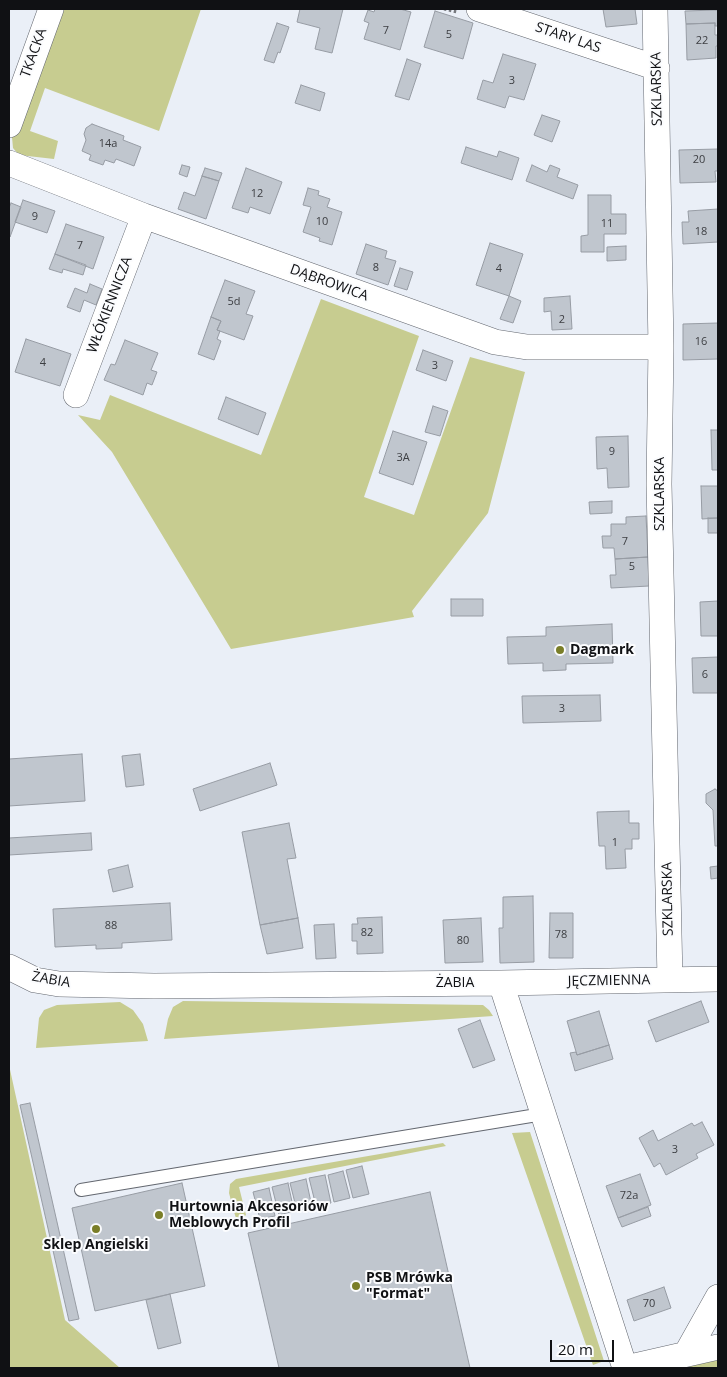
<!DOCTYPE html>
<html>
<head>
<meta charset="utf-8">
<style>
  body { margin:0 }
  #map { position:relative; width:727px; height:1377px; overflow:hidden; background:#eaeff7; font-family:"Open Sans",sans-serif }
  canvas { display:block }
  .frame { position:absolute; inset:0; border:10px solid #101114; pointer-events:none }
  .scale { position:absolute; left:550px; top:1340px; width:64px; height:22px; box-sizing:border-box; border:2px solid #101114; border-top:0; padding-left:6px; font-size:15px; line-height:18px; white-space:nowrap; color:#101114; -webkit-text-stroke:4px #fbfcfe; paint-order:stroke }
</style>
</head>
<body>
<div id="map">
<canvas width="727" height="1377"></canvas>
<div class="frame"></div>
<div class="scale">20 m</div>
</div>
<script>
const ctx = document.querySelector('canvas').getContext('2d');
ctx.lineJoin = 'round';
function fillPath(path, color) {
  ctx.fillStyle = color;
  ctx.fill(path, 'evenodd');
}
function shape(rows) {
  const path = new Path2D();
  for (const r of rows) {
    path.moveTo(r[0], r[1]);
    for (let i = 2; i < r.length; i += 2) path.lineTo(r[i], r[i + 1]);
  }
  return path;
}
function stroke(path, color, width, dash) {
  ctx.strokeStyle = color;
  ctx.lineWidth = width;
  ctx.lineCap = dash ? 'butt' : 'round';
  ctx.setLineDash(dash || []);
  ctx.stroke(path);
}
function label(font, color, halo, rows, align = 'center') {
  ctx.font = font + ' "Open Sans",sans-serif';
  ctx.lineWidth = 4;
  ctx.setLineDash([]);
  ctx.textBaseline = 'middle';
  ctx.strokeStyle = halo;
  ctx.fillStyle = color;
  for (const [text, x, y, turn = 0] of rows) {
    ctx.save();
    ctx.translate(x, y);
    ctx.rotate((+turn || 0) * Math.PI / 180);
    ctx.textAlign = isNaN(turn) ? turn : align;
    if (halo) ctx.strokeText(text, 0, 0);
    ctx.fillText(text, 0, 0);
    ctx.restore();
  }
}
fillPath(shape([
  [62,9,201,9,159,131,45,88,30,131,58,141,54,159,19,155,13,148,12,137],
  [321,299,419,336,364,497,414,515,470,357,525,372,488,513,412,611,414,617,231,649,112,452,78,415,100,420,110,395,261,455],
  [183,1001,483,1005,489,1010,493,1016,164,1039,168,1019,173,1007],
  [120,1002,133,1010,143,1024,148,1041,36,1048,39,1018,44,1010,57,1005],
  [9,1065,65,1320,120,1368,9,1368],
  [530,1132,604,1361,593,1365,512,1133],
  [443,1143,446,1146,239,1187,246,1215,241,1219,236,1218,234,1212,229,1193,230,1184,236,1179],
  [718,1354,718,1368,676,1368]
]), '#c7cc90');
const building = shape([
  [300,9,343,9,332,53,315,49,320,28,297,22,300,9],
  [375,9,400,9,411,12,400,50,364,39,369,23,364,21,368,10,374,12,375,9],
  [603,9,635,9,637,24,606,27,603,9],
  [716,10,718,10,718,26,715,26,715,23,686,24,685,11,716,10],
  [435,11,473,23,463,59,424,47,435,11],
  [277,23,289,27,280,53,278,52,274,63,264,60,277,23],
  [715,23,715,35,718,35,718,46,716,46,716,58,687,60,686,24,715,23],
  [503,54,536,64,524,100,509,96,505,108,477,99,483,80,493,83,503,54],
  [407,59,421,64,409,100,395,96,407,59],
  [301,85,325,93,320,111,295,103,301,85],
  [542,115,560,121,552,142,534,135,542,115],
  [92,124,124,136,123,140,141,147,134,166,116,159,114,163,105,160,103,165,89,160,91,155,82,151,86,140,84,134,86,128,92,124],
  [466,147,497,157,499,151,519,158,512,180,461,163,466,147],
  [718,149,718,171,715,171,716,182,680,183,679,150,718,149],
  [182,165,190,167,187,177,179,174,182,165],
  [532,165,547,172,550,165,560,169,557,177,578,185,573,199,526,181,532,165],
  [205,168,222,173,219,181,202,176,205,168],
  [246,168,282,182,270,214,250,207,248,213,232,208,246,168],
  [202,176,219,181,206,219,178,209,184,192,195,196,202,176],
  [308,188,319,191,318,195,330,199,327,207,342,212,332,245,319,241,320,238,303,232,311,207,303,205,308,188],
  [588,195,611,195,611,214,626,214,626,234,604,234,604,252,581,252,581,236,588,235,588,195],
  [23,200,55,211,47,233,15,222,23,200],
  [11,203,21,207,10,237,9,208,11,203],
  [718,209,718,242,683,244,682,222,689,222,688,211,718,209],
  [66,224,104,237,93,269,55,254,66,224],
  [490,243,523,254,509,296,476,285,490,243],
  [366,244,387,251,385,258,396,261,388,285,356,274,366,244],
  [626,246,626,260,607,261,607,247,626,246],
  [55,254,86,265,83,275,63,269,62,273,49,269,55,254],
  [400,268,413,272,407,290,394,286,400,268],
  [225,280,255,291,246,314,253,316,244,340,217,330,221,321,211,317,225,280],
  [90,284,102,289,96,305,84,300,80,312,67,307,75,288,87,293,90,284],
  [509,296,521,301,513,323,500,319,509,296],
  [570,296,572,329,552,330,551,311,544,312,544,298,570,296],
  [211,317,221,321,217,330,220,331,217,339,221,341,214,360,198,354,211,317],
  [718,323,718,359,683,360,683,324,718,323],
  [26,339,71,354,60,386,15,372,26,339],
  [125,340,158,353,151,370,157,372,152,385,147,383,143,395,104,380,111,364,115,365,125,340],
  [423,350,453,361,446,381,416,370,423,350],
  [226,397,266,413,258,435,218,419,226,397],
  [433,406,448,411,440,436,425,432,433,406],
  [711,430,718,430,718,470,712,470,711,430],
  [393,431,427,442,413,485,379,473,393,431],
  [628,436,629,487,608,488,607,468,597,469,596,437,628,436],
  [701,486,718,486,718,518,702,519,701,486],
  [612,501,612,513,590,514,589,502,612,501],
  [646,516,648,557,615,559,614,548,603,548,602,536,611,536,611,524,626,524,626,517,646,516],
  [708,518,718,518,718,533,708,533,708,518],
  [648,557,649,586,611,588,610,575,616,575,615,559,648,557],
  [451,599,483,599,483,616,451,616,451,599],
  [718,601,718,636,701,636,700,602,718,601],
  [612,624,613,663,566,664,566,670,543,671,543,663,508,664,507,637,546,636,546,627,612,624],
  [718,657,718,693,693,693,692,658,718,657],
  [600,695,601,721,523,723,522,696,600,695],
  [82,754,85,801,9,806,9,759,82,754],
  [140,754,144,785,126,787,122,756,140,754],
  [270,763,277,785,200,811,193,789,270,763],
  [715,789,718,791,718,846,715,846,713,810,706,803,706,794,715,789],
  [629,811,629,823,639,823,639,839,632,839,632,849,625,849,626,868,606,869,605,846,599,846,597,812,629,811],
  [289,823,296,858,287,859,298,918,260,925,242,832,289,823],
  [91,833,92,850,9,855,9,838,91,833],
  [128,865,133,887,113,892,108,870,128,865],
  [718,866,718,878,711,879,710,867,718,866],
  [533,896,534,962,500,963,499,928,503,928,503,897,533,896],
  [170,903,172,940,122,943,122,948,96,949,96,945,55,947,53,909,170,903],
  [550,913,573,913,573,958,549,958,550,913],
  [382,917,383,953,357,954,357,941,352,941,352,924,358,924,357,918,382,917],
  [298,918,303,948,267,954,260,925,298,918],
  [481,918,483,962,445,963,443,920,481,918],
  [334,924,336,958,316,959,314,925,334,924],
  [701,1001,709,1022,656,1042,648,1021,701,1001],
  [599,1011,609,1045,577,1055,567,1021,599,1011],
  [480,1020,495,1060,473,1068,458,1029,480,1020],
  [609,1045,613,1059,575,1071,570,1053,576,1052,577,1055,609,1045],
  [30,1103,79,1319,69,1321,20,1105,30,1103],
  [702,1122,714,1145,696,1154,698,1158,666,1175,660,1163,654,1167,639,1138,653,1130,658,1141,692,1123,694,1126,702,1122],
  [362,1166,369,1194,353,1198,346,1170,362,1166],
  [343,1171,350,1198,334,1202,328,1175,343,1171],
  [640,1174,651,1205,618,1218,606,1186,640,1174],
  [325,1175,331,1203,316,1206,309,1178,325,1175],
  [306,1179,312,1207,297,1211,290,1183,306,1179],
  [182,1183,205,1286,95,1311,72,1208,182,1183],
  [288,1183,294,1211,279,1215,272,1187,288,1183],
  [269,1188,275,1216,260,1219,253,1192,269,1188],
  [430,1192,470,1368,279,1368,248,1233,430,1192],
  [648,1207,651,1216,622,1227,618,1218,648,1207],
  [664,1287,671,1308,634,1321,627,1300,664,1287],
  [170,1294,181,1343,158,1349,146,1300,170,1294]
]);
fillPath(building, '#c0c6ce');
stroke(building, '#979ca4', 1);
const lane = shape([
  [81,1190,543,1114]
]);
const street = shape([
  [479,9,657,68],
  [655,9,661,347,659,484,670,979],
  [9,125,51,9],
  [9,163,144,216,495,342,527,347,661,347],
  [76,395,144,216],
  [9,967,35,980,59,984,154,986,501,983,718,979],
  [501,983,625,1368],
  [686,1354,718,1297],
  [626,1368,718,1347]
]);
stroke(lane, '#63676f', 14);
stroke(street, '#63676f', 26);
stroke(shape([
  [444,9,457,12]
]), '#76787e', 3, [2.5, 2.5]);
stroke(lane, '#fff', 12);
stroke(street, '#fff', 25);
for (const [x, y, r, color] of [
  [560,650,5,"#7a7e28"],
  [159,1215,5,"#7a7e28"],
  [96,1229,5,"#7a7e28"],
  [356,1286,5,"#7a7e28"]
]) {
  const dot = new Path2D();
  dot.arc(x, y, r, 0, 2 * Math.PI);
  ctx.fillStyle = color;
  ctx.fill(dot);
  stroke(dot, '#fbfcfe', 2);
}
label('11px', '#3c3e42', null, [
  ["7",386,31],
  ["5",449,35],
  ["22",702,41],
  ["3",512,81],
  ["14a",108,144],
  ["20",699,160],
  ["12",257,194],
  ["9",35,217],
  ["10",322,222],
  ["11",607,224],
  ["18",701,232],
  ["7",80,246],
  ["8",376,268],
  ["4",499,269],
  ["5d",234,302],
  ["2",562,320],
  ["16",701,342],
  ["4",43,363],
  ["3",435,366],
  ["9",612,452],
  ["3A",403,458],
  ["7",625,542],
  ["5",632,567],
  ["6",705,675],
  ["3",562,709],
  ["1",615,843],
  ["88",111,926],
  ["82",367,933],
  ["78",561,935],
  ["80",463,941],
  ["3",675,1150],
  ["72a",629,1196],
  ["70",649,1304]
]);
label('14px', '#101114', '#fbfcfe', [
  ["STARY LAS",568,38,19],
  ["TKACKA",34,53,-70],
  ["SZKLARSKA",657,89,-91],
  ["DĄBROWICA",329,283,20],
  ["WŁÓKIENNICZA",110,305,-69],
  ["SZKLARSKA",660,494,-90],
  ["SZKLARSKA",668,899,-91],
  ["ŻABIA",51,980,10],
  ["JĘCZMIENNA",609,981,-1],
  ["ŻABIA",455,983]
]);
label('bold 14px', '#101114', '#fbfcfe', [
  ["Dagmark",570,650],
  ["Hurtownia Akcesoriów",169,1207],
  ["Meblowych Profil",169,1223],
  ["Sklep Angielski",96,1245,"center"],
  ["PSB Mrówka",366,1278],
  ["\"Format\"",366,1294]
], 'left');
</script>
</body>
</html>
